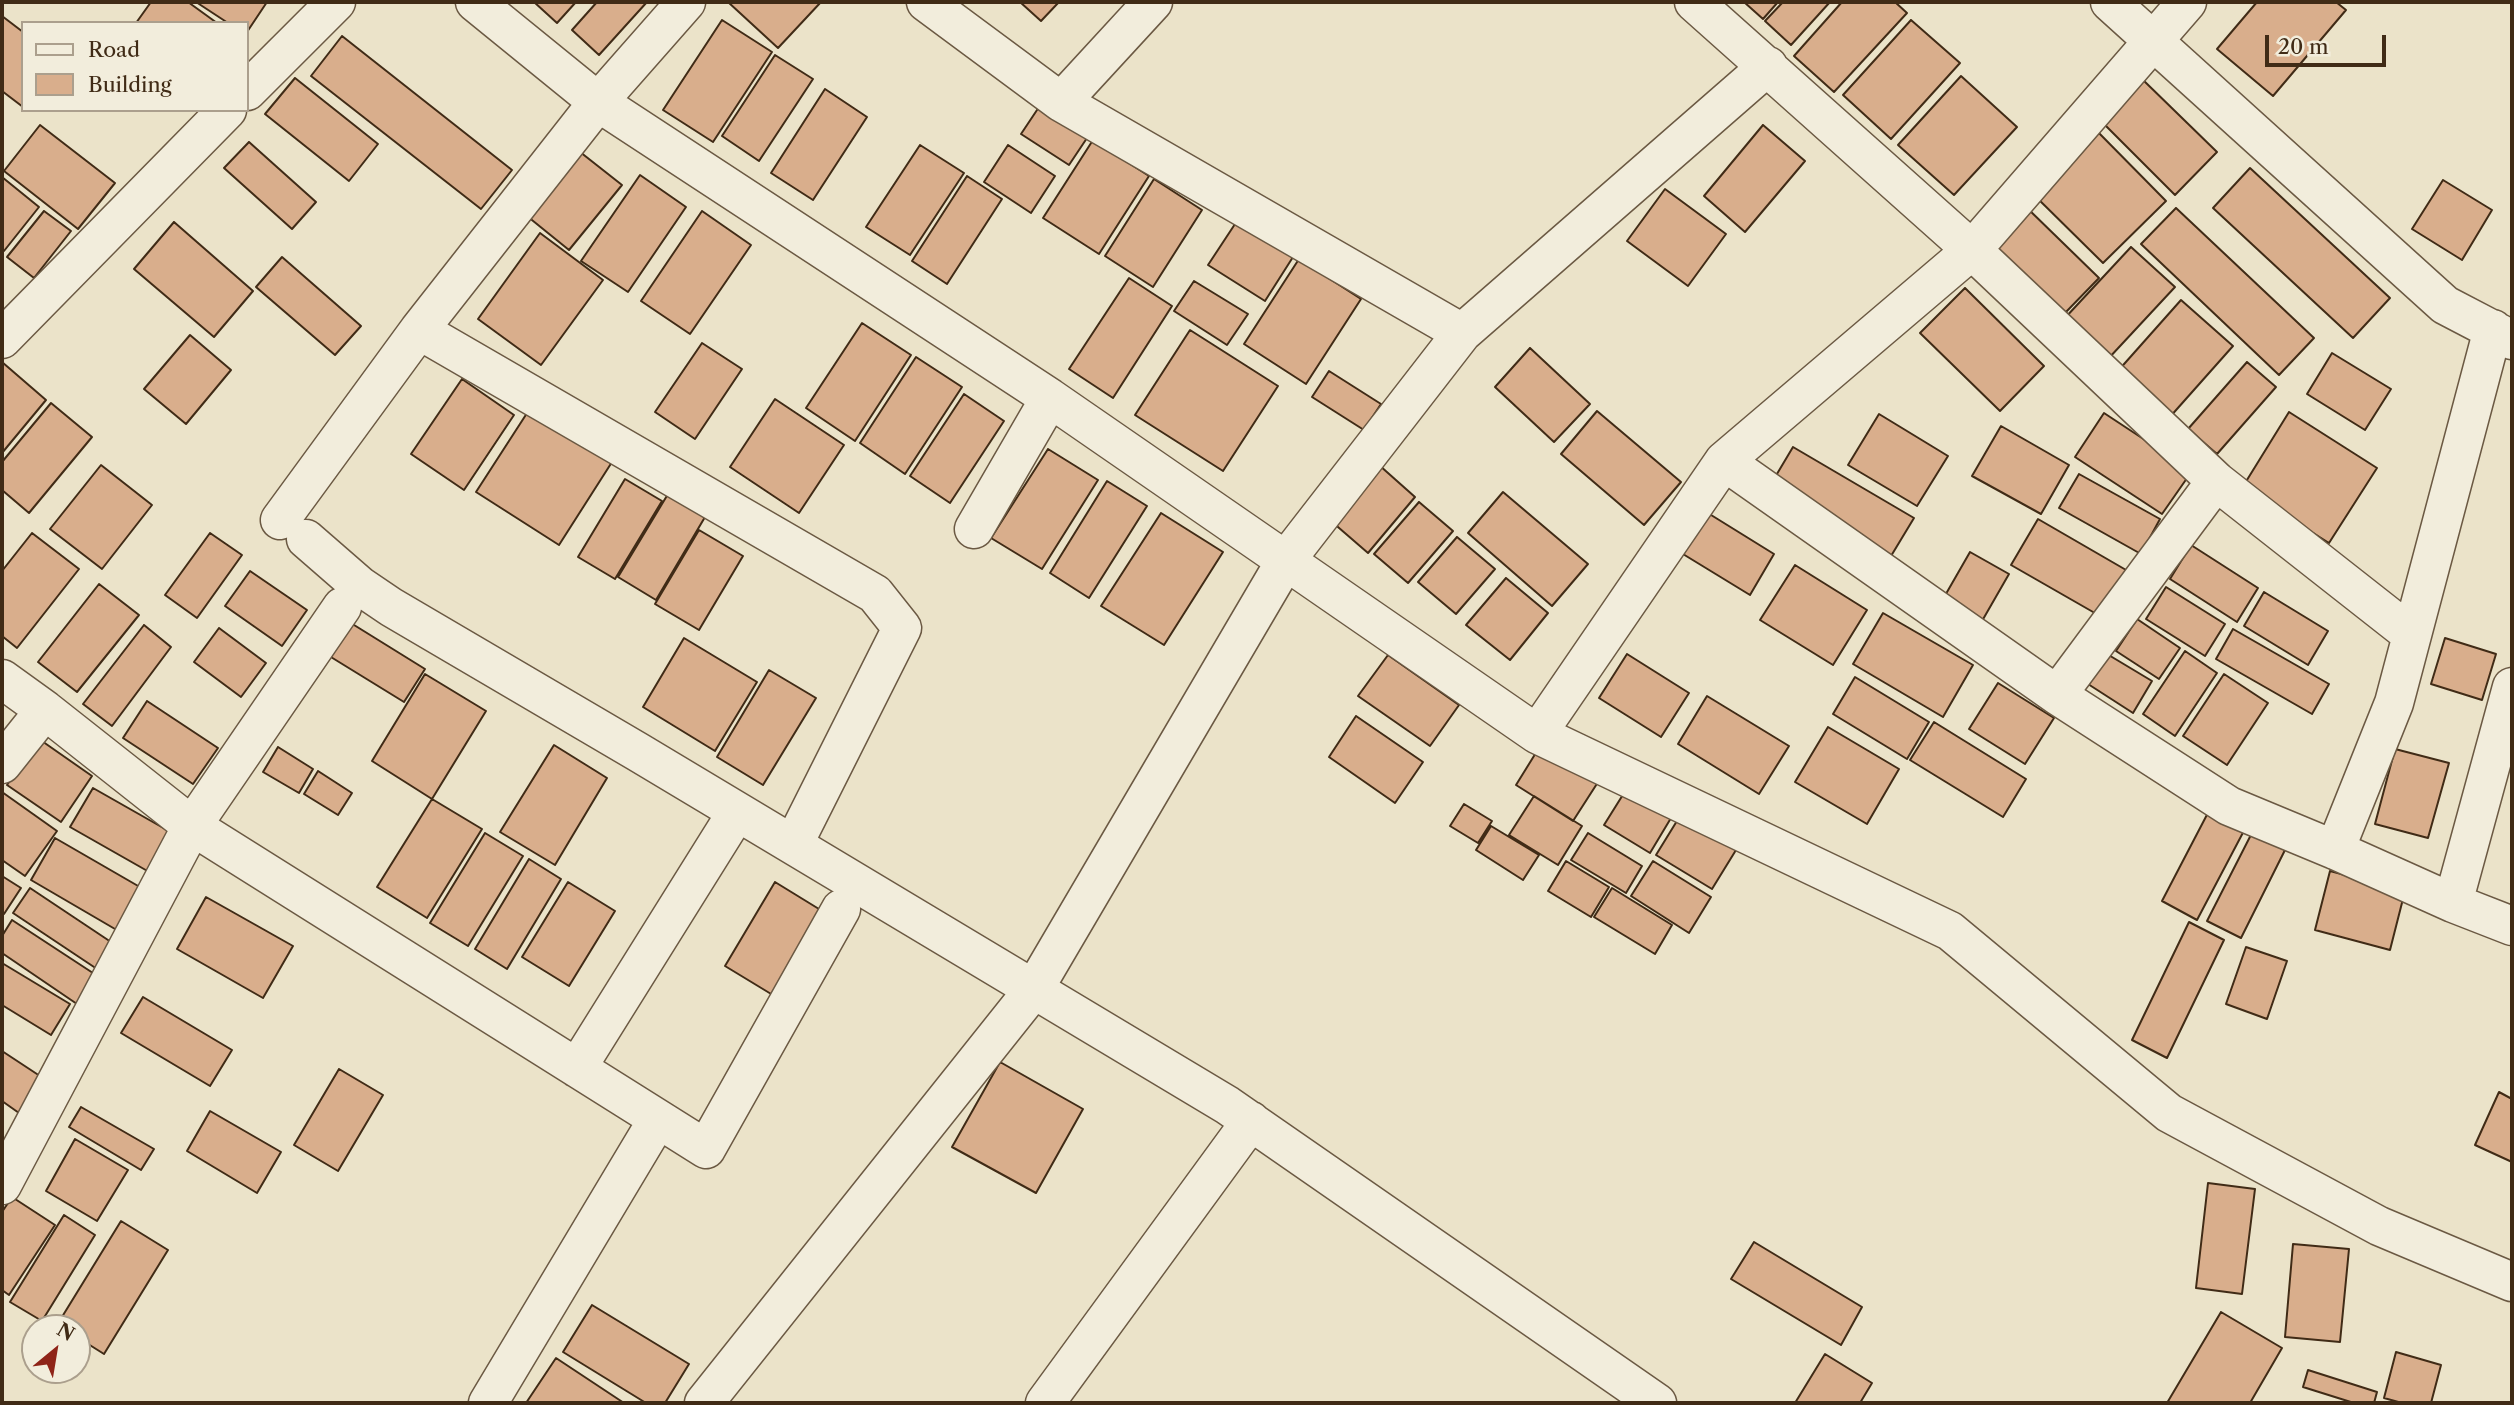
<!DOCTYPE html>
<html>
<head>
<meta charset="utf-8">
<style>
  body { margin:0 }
  #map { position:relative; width:2514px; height:1405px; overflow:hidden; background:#ebe3c9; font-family:"Libre Caslon Text",serif }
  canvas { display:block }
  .frame { position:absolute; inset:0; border:4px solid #402b16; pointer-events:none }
  .legend { position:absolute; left:21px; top:21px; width:228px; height:91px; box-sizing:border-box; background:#f2eddc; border:2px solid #ab9f8d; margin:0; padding:9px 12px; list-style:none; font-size:21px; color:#402b16 }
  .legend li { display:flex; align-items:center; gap:14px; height:35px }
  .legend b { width:35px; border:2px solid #ab9f8d }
  .north { position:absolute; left:21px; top:1314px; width:70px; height:70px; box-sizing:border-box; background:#f2eddc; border:2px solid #ab9f8d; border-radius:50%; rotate:30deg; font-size:19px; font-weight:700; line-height:28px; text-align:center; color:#402b16 }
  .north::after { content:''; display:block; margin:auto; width:24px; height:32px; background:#8f2418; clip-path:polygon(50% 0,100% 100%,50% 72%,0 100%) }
  .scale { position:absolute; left:2265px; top:35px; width:121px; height:32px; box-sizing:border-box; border:4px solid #402b16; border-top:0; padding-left:9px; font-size:21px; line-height:24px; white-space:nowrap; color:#402b16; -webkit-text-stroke:5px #f2eddc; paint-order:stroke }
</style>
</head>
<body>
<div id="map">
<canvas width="2514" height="1405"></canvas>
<div class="frame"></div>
<ul class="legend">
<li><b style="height:9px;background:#f2eddc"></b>Road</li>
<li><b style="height:19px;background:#d9ae8c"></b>Building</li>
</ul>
<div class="north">N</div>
<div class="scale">20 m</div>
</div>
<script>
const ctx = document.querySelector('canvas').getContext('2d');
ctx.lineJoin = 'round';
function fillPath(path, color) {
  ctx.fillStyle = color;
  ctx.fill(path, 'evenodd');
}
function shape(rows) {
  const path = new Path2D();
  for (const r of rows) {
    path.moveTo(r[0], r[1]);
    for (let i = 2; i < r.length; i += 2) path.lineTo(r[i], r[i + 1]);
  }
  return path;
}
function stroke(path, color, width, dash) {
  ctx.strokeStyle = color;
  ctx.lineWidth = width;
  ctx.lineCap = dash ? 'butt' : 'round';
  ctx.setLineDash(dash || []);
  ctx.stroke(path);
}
const building = shape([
  [151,2,188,2,217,23,136,23,151,2],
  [196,2,267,2,247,32,247,23,228,23,196,2],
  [534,2,576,2,557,23,534,2],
  [597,2,647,2,599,55,572,30,597,2],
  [728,2,821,2,778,48,728,2],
  [1020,2,1059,2,1041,21,1020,2],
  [1744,2,1778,2,1763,19,1744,2],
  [1783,2,1830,2,1791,45,1765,21,1783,2],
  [1842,2,1895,2,1907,13,1834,92,1794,56,1842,2],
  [2257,2,2336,2,2346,10,2273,96,2217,49,2257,2],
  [2,16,23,32,23,107,2,91,2,16],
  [722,20,772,52,713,142,663,110,722,20],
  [1911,20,1960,63,1891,139,1843,95,1911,20],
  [342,36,512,170,481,209,311,76,342,36],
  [775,55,813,79,759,161,722,136,775,55],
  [1961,76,2017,127,1954,195,1898,145,1961,76],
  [295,78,378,144,349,181,265,114,295,78],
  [2141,78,2217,152,2175,195,2100,120,2141,78],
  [825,89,867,117,813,200,771,173,825,89],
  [1045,98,1093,129,1069,165,1021,134,1045,98],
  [40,125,115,183,78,229,4,171,40,125],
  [1763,125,1805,161,1745,232,1704,196,1763,125],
  [2094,128,2166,201,2103,263,2030,191,2094,128],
  [1093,140,1149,176,1099,254,1043,218,1093,140],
  [249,142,316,202,292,229,224,168,249,142],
  [920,145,964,173,910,255,866,227,920,145],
  [1008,145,1055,176,1031,213,984,182,1008,145],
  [575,148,622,185,569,250,522,212,575,148],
  [2250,168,2390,298,2353,338,2213,208,2250,168],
  [640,175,686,207,628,292,581,261,640,175],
  [967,176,1002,199,947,284,912,261,967,176],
  [2,177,39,207,4,251,2,249,2,177],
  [1154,179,1202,210,1153,287,1105,256,1154,179],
  [2443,180,2492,210,2462,260,2412,229,2443,180],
  [1665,189,1726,234,1688,286,1627,241,1665,189],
  [2024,205,2099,278,2065,313,1990,241,2024,205],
  [2176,208,2314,338,2279,375,2141,244,2176,208],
  [44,211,71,231,34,278,7,257,44,211],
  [702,211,751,245,690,334,641,301,702,211],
  [1237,221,1293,257,1265,301,1208,265,1237,221],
  [174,222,253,291,214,337,134,269,174,222],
  [540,233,603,280,541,365,478,319,540,233],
  [2131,247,2175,287,2108,359,2064,319,2131,247],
  [282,257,361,326,335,355,256,287,282,257],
  [1299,259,1361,299,1306,384,1244,344,1299,259],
  [1129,278,1172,306,1113,398,1069,369,1129,278],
  [1194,281,1248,314,1227,345,1174,311,1194,281],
  [1965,288,2044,366,2000,411,1920,333,1965,288],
  [2181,300,2233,346,2169,418,2117,372,2181,300],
  [862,323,911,355,855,441,806,408,862,323],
  [1190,330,1278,386,1223,471,1135,415,1190,330],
  [190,335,231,370,186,424,144,389,190,335],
  [702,343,742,369,695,439,655,412,702,343],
  [1530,348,1590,404,1554,442,1495,387,1530,348],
  [2332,353,2391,389,2365,430,2307,394,2332,353],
  [916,357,962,387,905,474,860,443,916,357],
  [2,362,46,400,2,453,2,362],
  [2247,362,2276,387,2217,454,2188,429,2247,362],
  [1329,371,1381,404,1364,430,1312,397,1329,371],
  [462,379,514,415,464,490,411,454,462,379],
  [964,394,1004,421,950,503,910,476,964,394],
  [775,399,844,445,799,513,730,467,775,399],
  [51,403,92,437,29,513,2,490,2,462,51,403],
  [529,410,612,462,559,545,476,492,529,410],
  [1597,411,1681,482,1644,525,1561,454,1597,411],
  [2289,412,2377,468,2329,543,2242,488,2289,412],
  [2104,413,2192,471,2162,514,2075,457,2104,413],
  [1879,414,1948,456,1917,506,1848,465,1879,414],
  [2001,426,2069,465,2041,514,1972,476,2001,426],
  [1793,447,1914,518,1888,561,1768,489,1793,447],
  [1048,449,1098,480,1042,569,991,538,1048,449],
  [101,465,152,505,102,569,50,529,101,465],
  [1379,465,1415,497,1368,553,1331,521,1379,465],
  [2079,474,2160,519,2141,554,2059,508,2079,474],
  [625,479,662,501,615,579,578,557,625,479],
  [1107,481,1147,506,1089,598,1050,573,1107,481],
  [1503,492,1588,564,1552,606,1468,533,1503,492],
  [668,494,705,517,656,600,618,577,668,494],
  [1419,502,1453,531,1408,583,1374,554,1419,502],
  [1703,510,1774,554,1750,595,1678,551,1703,510],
  [1161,513,1223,552,1164,645,1101,606,1161,513],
  [2038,519,2133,574,2107,620,2011,565,2038,519],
  [699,530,743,556,699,630,655,604,699,530],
  [32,533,79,569,17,648,2,636,2,571,32,533],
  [210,533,242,555,197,618,165,595,210,533],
  [1457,537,1495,569,1456,614,1418,582,1457,537],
  [2191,545,2258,588,2237,622,2170,579,2191,545],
  [1970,552,2009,574,1978,628,1939,606,1970,552],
  [1795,565,1867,610,1833,665,1760,620,1795,565],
  [250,571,307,610,282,646,225,606,250,571],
  [1506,578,1548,613,1510,660,1466,625,1506,578],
  [99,584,139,615,77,692,38,662,99,584],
  [2166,587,2225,624,2205,656,2146,619,2166,587],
  [2264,592,2328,631,2308,665,2244,626,2264,592],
  [1883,613,1973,665,1943,717,1853,664,1883,613],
  [2137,619,2180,648,2159,679,2116,651,2137,619],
  [346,620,425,669,404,702,326,654,346,620],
  [144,625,171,647,112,726,83,704,144,625],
  [219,628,266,663,241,697,194,662,219,628],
  [2233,629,2329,684,2312,714,2216,659,2233,629],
  [684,638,757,682,715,751,643,707,684,638],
  [2445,638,2496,654,2482,700,2431,684,2445,638],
  [2185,651,2217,673,2175,736,2143,714,2185,651],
  [1627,654,1689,693,1661,737,1599,698,1627,654],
  [2107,654,2152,681,2133,713,2088,684,2107,654],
  [1388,655,1459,705,1430,746,1358,696,1388,655],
  [769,670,816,698,763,785,717,757,769,670],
  [425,674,486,711,432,799,372,761,425,674],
  [2224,674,2268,703,2227,765,2183,736,2224,674],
  [1855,677,1929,722,1907,759,1833,714,1855,677],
  [1998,683,2054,718,2025,764,1969,729,1998,683],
  [1707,696,1789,746,1759,794,1678,744,1707,696],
  [147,701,218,748,193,784,123,738,147,701],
  [1356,716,1423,762,1395,803,1329,757,1356,716],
  [1934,722,2026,779,2003,817,1910,760,1934,722],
  [1828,727,1899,769,1867,824,1795,782,1828,727],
  [39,739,92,776,61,822,7,785,39,739],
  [1542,743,1600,779,1573,821,1516,785,1542,743],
  [554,745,607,778,555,865,500,832,554,745],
  [278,747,313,769,299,793,263,772,278,747],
  [2395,749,2449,763,2428,838,2375,824,2395,749],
  [318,771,352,793,338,815,304,794,318,771],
  [1629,785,1674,813,1650,853,1604,825,1629,785],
  [93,788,181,838,158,877,70,827,93,788],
  [2,792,57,831,25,876,2,860,2,792],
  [1534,796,1582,826,1558,865,1509,835,1534,796],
  [432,799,482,829,427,918,377,887,432,799],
  [1464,804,1492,821,1478,843,1450,826,1464,804],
  [2211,807,2247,825,2197,920,2162,901,2211,807],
  [1680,816,1736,850,1712,889,1656,855,1680,816],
  [2256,825,2289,842,2241,938,2207,921,2256,825],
  [1491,826,1539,855,1523,880,1476,850,1491,826],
  [485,833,523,856,468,946,430,923,485,833],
  [1588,833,1642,866,1626,893,1571,860,1588,833],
  [55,838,152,894,127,936,31,880,55,838],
  [529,859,561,879,507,969,475,949,529,859],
  [1566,861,1609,887,1591,917,1548,891,1566,861],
  [1653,861,1711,897,1689,933,1631,896,1653,861],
  [2330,871,2405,891,2390,950,2315,930,2330,871],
  [2,876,21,888,4,914,2,913,2,876],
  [568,882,615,911,569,986,522,957,568,882],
  [775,882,832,917,781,1000,725,966,775,882],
  [30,888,117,946,100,971,13,913,30,888],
  [1612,888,1672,925,1655,954,1594,917,1612,888],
  [206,897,293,946,263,998,177,949,206,897],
  [12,920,96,975,77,1004,2,953,2,936,12,920],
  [2189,922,2224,940,2167,1058,2132,1040,2189,922],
  [2246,947,2287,961,2267,1019,2226,1004,2246,947],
  [2,963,70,1004,51,1035,2,1005,2,963],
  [143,997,232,1050,210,1086,121,1033,143,997],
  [2,1051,43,1078,19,1113,2,1101,2,1051],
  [1000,1062,1083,1109,1036,1193,952,1147,1000,1062],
  [339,1069,383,1095,338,1171,294,1145,339,1069],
  [2499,1092,2512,1099,2512,1162,2475,1145,2499,1092],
  [81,1107,154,1149,141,1170,69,1127,81,1107],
  [210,1111,281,1152,257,1193,187,1151,210,1111],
  [75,1139,128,1170,97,1221,46,1191,75,1139],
  [2208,1183,2255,1189,2242,1294,2196,1288,2208,1183],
  [12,1197,55,1225,9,1295,2,1290,2,1212,12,1197],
  [64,1215,95,1235,42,1321,10,1302,64,1215],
  [121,1221,168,1250,104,1354,77,1337,77,1328,62,1328,57,1325,121,1221],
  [1754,1242,1862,1307,1841,1345,1731,1279,1754,1242],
  [2293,1244,2349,1249,2340,1342,2285,1337,2293,1244],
  [592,1305,689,1364,665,1403,646,1403,563,1352,592,1305],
  [2221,1312,2282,1348,2250,1403,2167,1403,2221,1312],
  [2396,1352,2441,1365,2431,1403,2402,1403,2384,1398,2396,1352],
  [1825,1354,1872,1383,1860,1403,1795,1403,1825,1354],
  [556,1358,624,1403,526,1403,556,1358],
  [2308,1370,2377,1392,2374,1403,2354,1403,2303,1387,2308,1370]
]);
fillPath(building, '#d9ae8c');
stroke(building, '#402b16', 2);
const minor = shape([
  [475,2,598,102,1050,398,1537,734,1724,461,1972,250,2187,2],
  [926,2,1061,102,1153,2],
  [1694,2,1972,250,2216,481],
  [2110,2,2445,305,2512,340],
  [247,91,336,2],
  [1061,102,1462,333],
  [419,330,875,594,902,628,793,845],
  [2,339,227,110],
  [1724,461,2057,695,2229,806,2335,850,2453,903,2512,926],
  [280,520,419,330,598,102,686,2],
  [974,529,1050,398],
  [306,539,360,586,391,607,638,752,1227,1105,1657,1403],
  [2,679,45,710,192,826,706,1149,841,909],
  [2057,695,2216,481,2412,635],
  [1537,734,1950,931,2169,1113,2379,1226,2512,1282],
  [2,764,45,710],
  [2335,850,2394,703,2493,329],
  [2453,903,2512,687],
  [577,1068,737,812],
  [2,1185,192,826,342,607],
  [488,1403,658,1119],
  [704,1403,1034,989,1286,560,1462,333,1768,66],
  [1045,1403,1251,1121]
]);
stroke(minor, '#6b5943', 41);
stroke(minor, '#f2eddc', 38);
</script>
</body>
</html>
